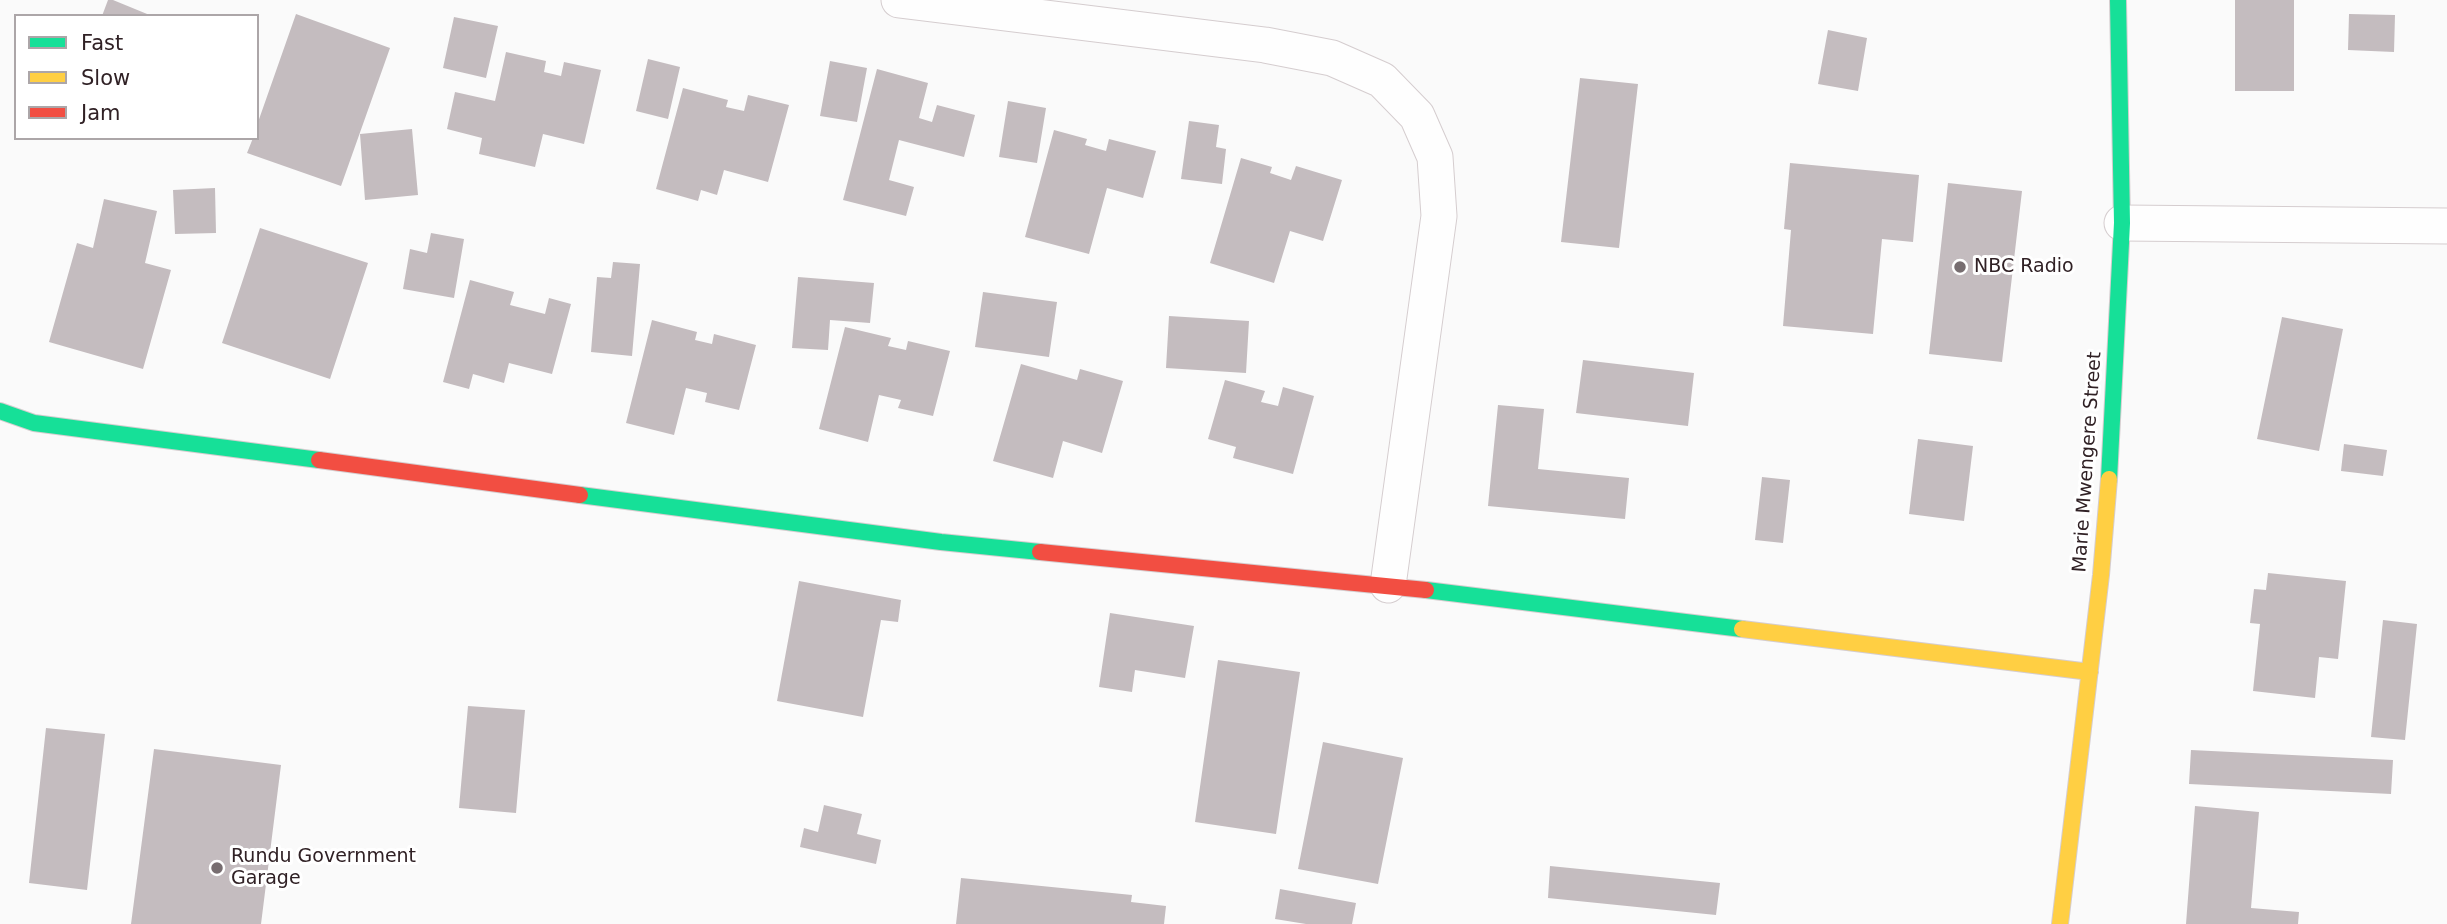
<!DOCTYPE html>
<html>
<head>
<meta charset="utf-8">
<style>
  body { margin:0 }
  #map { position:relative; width:2447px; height:924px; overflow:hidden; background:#fafafa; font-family:"DejaVu Sans",sans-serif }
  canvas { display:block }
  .legend { position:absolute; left:14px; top:14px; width:245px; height:126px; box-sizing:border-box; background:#fff; border:2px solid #aca6a8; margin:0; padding:9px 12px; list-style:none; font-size:21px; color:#302125 }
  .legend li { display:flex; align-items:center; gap:14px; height:35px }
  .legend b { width:35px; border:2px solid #aca6a8 }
</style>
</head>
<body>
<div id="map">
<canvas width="2447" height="924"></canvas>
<ul class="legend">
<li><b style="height:9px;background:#16e098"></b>Fast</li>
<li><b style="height:9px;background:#ffcf43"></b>Slow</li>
<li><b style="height:9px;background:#f24e42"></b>Jam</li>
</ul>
</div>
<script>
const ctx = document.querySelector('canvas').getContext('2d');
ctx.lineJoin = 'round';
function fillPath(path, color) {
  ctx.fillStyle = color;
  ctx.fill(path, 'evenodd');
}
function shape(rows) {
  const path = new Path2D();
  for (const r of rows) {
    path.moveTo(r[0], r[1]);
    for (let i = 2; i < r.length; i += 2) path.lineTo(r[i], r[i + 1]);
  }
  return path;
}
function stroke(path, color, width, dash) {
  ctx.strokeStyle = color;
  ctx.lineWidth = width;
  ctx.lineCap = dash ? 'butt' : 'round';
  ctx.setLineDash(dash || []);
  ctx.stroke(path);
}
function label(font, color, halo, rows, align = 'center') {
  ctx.font = font + ' "DejaVu Sans",sans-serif';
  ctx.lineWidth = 6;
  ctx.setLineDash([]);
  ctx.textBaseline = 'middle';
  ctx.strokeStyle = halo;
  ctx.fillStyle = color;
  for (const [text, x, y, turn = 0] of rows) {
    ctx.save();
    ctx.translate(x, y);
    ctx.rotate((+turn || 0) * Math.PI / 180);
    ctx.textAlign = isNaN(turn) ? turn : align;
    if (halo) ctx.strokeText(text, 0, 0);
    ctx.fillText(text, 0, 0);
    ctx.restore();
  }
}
fillPath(shape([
  [108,0,113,0,152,16,102,16],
  [2235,0,2294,0,2294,91,2235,91],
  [296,14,390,48,341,186,247,153,253,138,257,138,257,125],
  [2349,14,2395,15,2394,52,2348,50],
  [454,17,498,26,486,78,443,68],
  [1828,30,1867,38,1858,91,1818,84],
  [506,52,546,61,544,72,561,76,564,62,601,70,584,144,543,134,535,167,479,154,482,138,447,129,455,92,495,101],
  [648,59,680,67,668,119,636,111],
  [830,61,867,68,857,122,820,116],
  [877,69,928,83,919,118,932,122,937,105,975,115,964,157,899,140,889,180,914,187,906,216,843,200],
  [1580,78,1638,84,1619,248,1561,242],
  [683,88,728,100,726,107,744,111,748,95,789,105,768,182,724,170,717,195,701,190,698,201,656,189],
  [1008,101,1046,108,1037,163,999,157],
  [1189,121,1219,125,1216,147,1226,149,1222,184,1181,179],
  [412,129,418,195,365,200,360,134],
  [1054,130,1087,139,1085,145,1106,151,1109,139,1156,151,1143,198,1107,188,1089,254,1025,237],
  [1241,158,1272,167,1270,173,1291,180,1296,166,1342,180,1323,241,1290,231,1274,283,1210,263],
  [1790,163,1919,175,1913,242,1882,239,1873,334,1783,326,1791,230,1784,229],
  [1948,183,2022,191,2002,362,1929,354],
  [215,188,216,233,175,234,173,190],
  [104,199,157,211,145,263,171,270,143,369,49,342,77,243,93,248],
  [260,228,368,263,330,379,222,343],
  [431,233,464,239,454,298,403,289,410,249,427,253],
  [613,262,640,264,632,356,591,352,597,277,611,278],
  [798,277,874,283,870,323,830,320,828,350,792,348],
  [470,280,514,292,510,305,545,314,549,298,571,304,552,374,509,363,504,383,473,374,469,389,443,382],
  [983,292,1057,302,1049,357,975,347],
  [1169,316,1249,321,1246,373,1166,368],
  [2282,317,2343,329,2319,451,2257,439],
  [652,320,697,332,695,340,712,344,714,334,756,345,739,410,705,402,707,393,686,388,674,435,626,423],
  [845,327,891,338,888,346,906,350,908,341,950,351,933,416,898,408,901,400,879,395,868,442,819,429],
  [1583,360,1694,373,1688,426,1576,413],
  [1021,364,1077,380,1080,369,1123,381,1102,453,1063,441,1053,478,993,461],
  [1225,380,1265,391,1261,402,1278,406,1283,387,1314,396,1293,474,1233,458,1236,447,1208,439],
  [1498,405,1544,409,1538,469,1629,478,1625,519,1488,506],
  [1918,439,1973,446,1964,521,1909,514],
  [2344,444,2387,450,2383,476,2341,471],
  [1762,477,1790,480,1783,543,1755,540],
  [2268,573,2346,581,2338,659,2319,657,2315,698,2253,691,2260,624,2250,623,2254,589,2266,590],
  [799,581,901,600,898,622,881,620,863,717,777,701],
  [1110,613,1194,626,1185,678,1135,670,1132,692,1099,687],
  [2383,620,2417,624,2405,740,2371,737],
  [1218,660,1300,672,1276,834,1195,822],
  [468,706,525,710,516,813,459,808],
  [46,728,105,734,87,890,29,883],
  [1323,742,1403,758,1378,884,1298,869],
  [154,749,281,765,261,924,131,924],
  [2191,750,2393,760,2391,794,2189,784],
  [824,805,862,814,857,834,881,840,876,864,800,847,804,828,818,832],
  [2195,806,2259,812,2251,908,2299,912,2298,924,2186,924],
  [1550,866,1720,883,1716,915,1548,898],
  [961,878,1132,895,1131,902,1166,906,1164,924,956,924],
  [1280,889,1356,903,1352,924,1306,924,1275,919]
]), '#c4bcbf');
const street = shape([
  [899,0,1265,45,1332,58,1382,80,1417,116,1435,157,1439,216,1388,585],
  [2122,223,2447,226]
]);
const fast = shape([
  [0,411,34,423,319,460],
  [2109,479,2122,223,2118,0],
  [580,495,941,542,1040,552],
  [1426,590,1742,629]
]);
const slow = shape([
  [1742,629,2090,672],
  [2060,924,2101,575,2109,479]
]);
const jam = shape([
  [319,460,580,495],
  [1040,552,1426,590]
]);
stroke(street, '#d5cdcf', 37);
stroke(fast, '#d5cdcf', 18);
stroke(slow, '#d5cdcf', 18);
stroke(jam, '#d5cdcf', 18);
stroke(street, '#fefefe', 35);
stroke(fast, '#16e098', 16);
stroke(slow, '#ffcf43', 16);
stroke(jam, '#f24e42', 16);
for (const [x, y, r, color] of [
  [1960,267,7,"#776d70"],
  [217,868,7,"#776d70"]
]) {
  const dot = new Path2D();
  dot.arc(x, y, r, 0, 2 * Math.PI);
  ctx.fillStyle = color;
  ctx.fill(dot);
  stroke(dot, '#fff', 2.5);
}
label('19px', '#302125', '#fff', [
  ["NBC Radio",1974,267],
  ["Rundu Government",231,857],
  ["Garage",231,879]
], 'left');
label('19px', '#302125', '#fff', [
  ["Marie Mwengere Street",2088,462,-86]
]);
</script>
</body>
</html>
